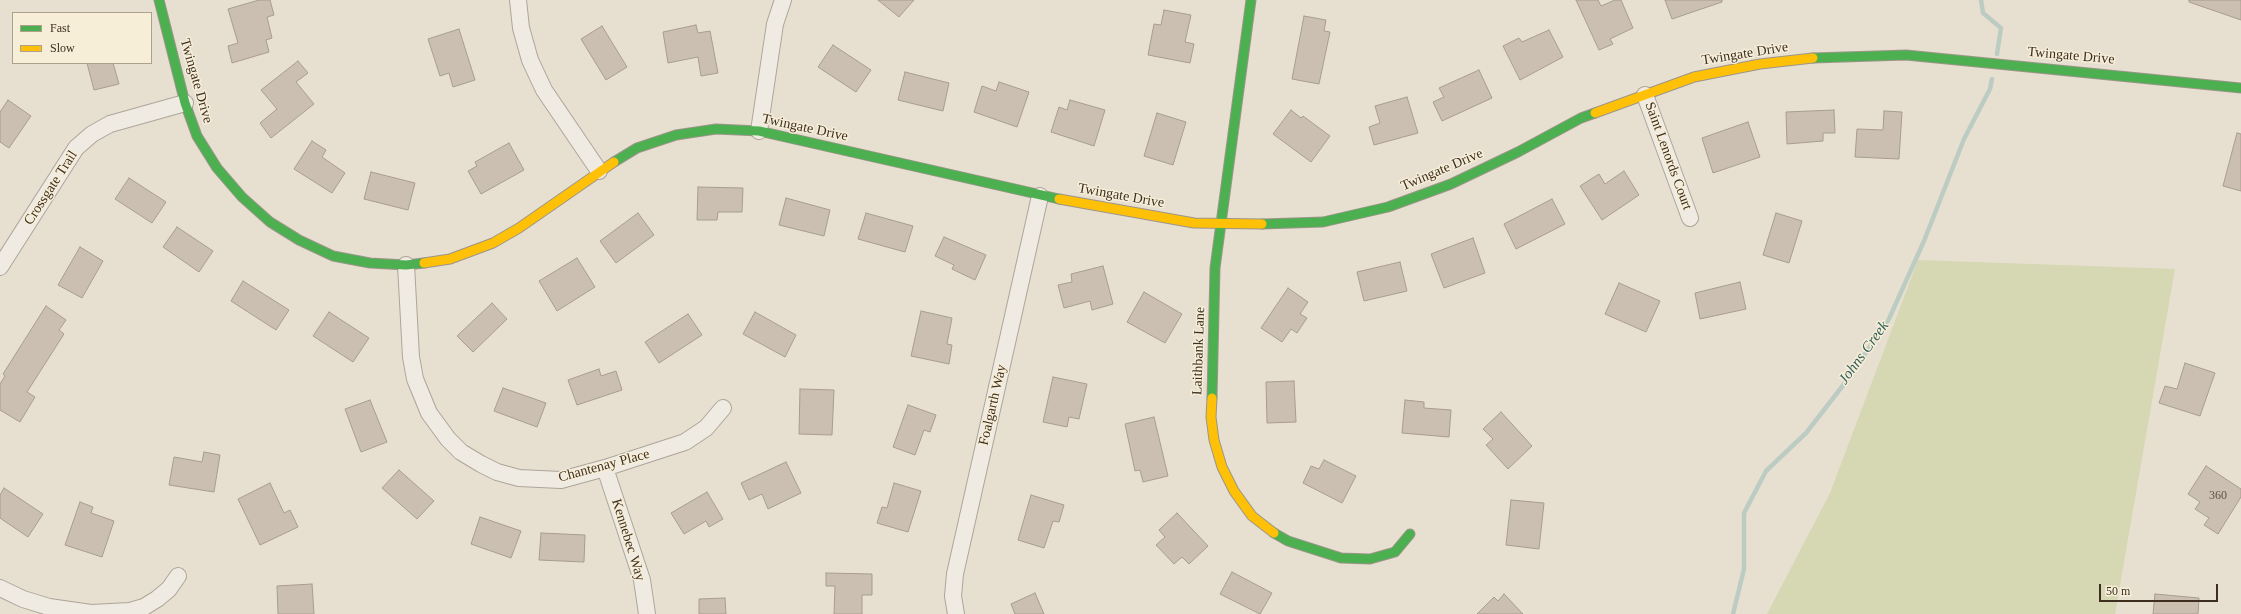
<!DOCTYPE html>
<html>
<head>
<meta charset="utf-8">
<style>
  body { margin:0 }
  #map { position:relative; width:2241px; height:614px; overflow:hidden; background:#e7e0d1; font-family:Georgia,serif }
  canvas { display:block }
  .legend { position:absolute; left:12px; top:12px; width:140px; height:52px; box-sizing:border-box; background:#f7eed8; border:1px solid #ada18e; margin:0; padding:5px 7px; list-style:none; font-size:12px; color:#3d2e20 }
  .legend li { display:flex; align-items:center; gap:8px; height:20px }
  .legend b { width:20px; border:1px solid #ada18e }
  .scale { position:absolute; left:2099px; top:584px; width:119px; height:18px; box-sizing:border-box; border:2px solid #3d2e20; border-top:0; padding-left:5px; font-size:12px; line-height:14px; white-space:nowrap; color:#3d2e20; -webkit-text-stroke:3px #f7eed8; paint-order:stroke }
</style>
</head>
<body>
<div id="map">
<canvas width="2241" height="614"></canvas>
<ul class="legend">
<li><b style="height:5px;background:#4caf50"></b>Fast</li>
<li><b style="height:5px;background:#ffc107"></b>Slow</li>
</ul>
<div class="scale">50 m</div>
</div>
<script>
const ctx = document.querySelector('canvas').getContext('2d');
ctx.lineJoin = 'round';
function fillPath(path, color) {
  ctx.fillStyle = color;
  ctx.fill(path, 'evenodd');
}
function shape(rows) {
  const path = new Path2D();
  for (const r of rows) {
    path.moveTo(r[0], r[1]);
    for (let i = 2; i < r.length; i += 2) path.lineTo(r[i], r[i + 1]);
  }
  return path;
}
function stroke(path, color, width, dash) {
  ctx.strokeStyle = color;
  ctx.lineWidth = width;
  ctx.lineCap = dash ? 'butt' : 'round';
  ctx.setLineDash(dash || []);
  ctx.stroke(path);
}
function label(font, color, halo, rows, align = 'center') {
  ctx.font = font + ' Georgia,serif';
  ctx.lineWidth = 3;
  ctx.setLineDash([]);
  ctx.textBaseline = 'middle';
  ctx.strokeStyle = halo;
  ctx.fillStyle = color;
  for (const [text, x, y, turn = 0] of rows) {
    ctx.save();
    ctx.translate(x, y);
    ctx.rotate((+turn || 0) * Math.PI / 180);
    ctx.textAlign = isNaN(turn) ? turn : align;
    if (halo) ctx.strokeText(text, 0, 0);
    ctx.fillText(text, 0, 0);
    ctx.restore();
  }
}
fillPath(shape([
  [1918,260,2175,269,2115,614,1767,614,1830,493]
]), '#d6d7b3');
stroke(shape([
  [1981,0,1983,13,2001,28,1997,54],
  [1733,614,1744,569,1744,513,1766,471,1806,433,1841,388,1888,321,1924,241,1964,139,1990,89,1992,79]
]), '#bcccc2', 4.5);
const building = shape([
  [259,0,270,0,274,15,267,17,272,38,266,40,269,52,232,63,228,46,238,43,228,9,259,0],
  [878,0,914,0,899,17,878,0],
  [1576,0,1598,0,1601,6,1615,0,1621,0,1633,28,1610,39,1613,44,1599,50,1576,0],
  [1665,0,1722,0,1722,2,1672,19,1665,0],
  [2189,0,2241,0,2241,20,2189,2,2189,0],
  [1164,10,1191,15,1185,42,1194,44,1190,63,1148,55,1154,24,1161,25,1164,10],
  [1304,16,1326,20,1324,31,1330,32,1319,84,1292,79,1304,16],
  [696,25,698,33,710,31,718,73,701,76,698,57,668,63,663,32,696,25],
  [602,26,627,67,606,80,581,39,602,26],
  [459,29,475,80,453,87,449,73,440,76,428,39,459,29],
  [1549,30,1563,57,1520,80,1503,46,1519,38,1522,42,1549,30],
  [833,45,871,70,856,92,818,67,833,45],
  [298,61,308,73,296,82,314,104,271,138,260,123,277,109,261,90,298,61],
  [87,63,113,63,119,84,94,90,87,63],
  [1479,70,1492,98,1442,121,1433,102,1444,97,1439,88,1479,70],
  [905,72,949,83,943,111,898,100,905,72],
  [999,82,1029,92,1017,127,974,112,982,86,996,91,999,82],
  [1407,97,1418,133,1374,145,1369,127,1380,123,1375,106,1407,97],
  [8,100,31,116,9,148,0,142,0,112,8,100],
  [1070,100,1105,110,1094,146,1051,132,1059,107,1067,110,1070,100],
  [1291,110,1301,118,1303,116,1330,136,1311,162,1273,134,1291,110],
  [1834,110,1835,133,1823,133,1823,141,1787,144,1786,112,1834,110],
  [1884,111,1902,112,1899,159,1855,157,1857,129,1883,130,1884,111],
  [1157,113,1186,122,1173,165,1144,156,1157,113],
  [1748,122,1760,157,1713,173,1702,138,1748,122],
  [2237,133,2241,134,2241,191,2223,186,2237,133],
  [312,141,326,150,322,157,345,173,332,193,294,169,312,141],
  [509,143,524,170,481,194,468,171,477,166,475,162,509,143],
  [1624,171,1639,195,1602,220,1580,186,1599,174,1605,184,1624,171],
  [371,172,415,183,408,210,364,199,371,172],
  [129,178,166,202,152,223,115,199,129,178],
  [698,187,743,188,742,212,718,212,717,220,697,220,698,187],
  [786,198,830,210,824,236,779,225,786,198],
  [1552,199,1565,224,1516,249,1504,224,1552,199],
  [638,213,654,235,616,263,600,241,638,213],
  [866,213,913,226,905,252,858,239,866,213],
  [1776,213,1802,221,1789,263,1763,255,1776,213],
  [177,227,213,251,199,272,163,247,177,227],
  [944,237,986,255,975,280,952,269,954,265,935,256,944,237],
  [1473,238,1485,273,1444,288,1431,254,1473,238],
  [80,247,103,261,82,298,58,285,80,247],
  [577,258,595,287,557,311,539,281,577,258],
  [1400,262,1407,291,1364,301,1357,272,1400,262],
  [1103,266,1113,304,1092,310,1090,301,1064,308,1058,285,1072,282,1071,274,1103,266],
  [243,281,289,310,276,330,231,301,243,281],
  [1740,282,1746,309,1700,319,1695,293,1740,282],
  [1619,283,1660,301,1646,332,1605,314,1619,283],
  [1288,288,1308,302,1300,314,1307,318,1297,333,1291,329,1282,342,1261,328,1288,288],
  [1144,292,1182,314,1165,343,1127,322,1144,292],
  [492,303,507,319,473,352,457,336,492,303],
  [46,306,66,320,59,330,64,334,27,392,35,397,20,422,0,410,0,384,5,376,3,374,46,306],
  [921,311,952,318,947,344,952,345,949,364,911,356,921,311],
  [329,312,369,338,353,362,313,336,329,312],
  [755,312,796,335,785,357,743,334,755,312],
  [688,314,702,335,659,363,645,342,688,314],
  [2185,363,2215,373,2200,416,2159,403,2165,386,2177,389,2185,363],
  [599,369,601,376,616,371,622,390,577,405,568,380,599,369],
  [1053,377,1087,384,1079,419,1069,417,1067,427,1043,422,1053,377],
  [1294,381,1296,422,1267,423,1266,382,1294,381],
  [503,388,546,403,537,427,494,411,503,388],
  [800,389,834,390,832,435,799,434,800,389],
  [370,400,387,442,361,452,345,409,370,400],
  [1405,400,1424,402,1424,408,1451,410,1449,437,1402,433,1405,400],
  [908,405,936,415,930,432,924,430,915,455,893,447,908,405],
  [1501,412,1532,446,1508,469,1486,445,1493,439,1483,429,1501,412],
  [1154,417,1168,476,1143,482,1140,470,1135,471,1125,424,1154,417],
  [204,452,220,455,214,492,169,485,174,457,202,462,204,452],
  [1324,460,1356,476,1342,503,1303,483,1311,466,1319,469,1324,460],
  [786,462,801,493,768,509,762,494,749,500,741,483,786,462],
  [2206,466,2241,489,2241,497,2218,534,2204,525,2209,518,2195,509,2200,502,2188,494,2206,466],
  [399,470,434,501,417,519,382,488,399,470],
  [270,483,284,513,290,510,298,527,260,545,238,499,270,483],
  [894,483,921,491,908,532,877,523,882,507,887,508,894,483],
  [4,488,43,514,28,537,0,518,0,495,4,488],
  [707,492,723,519,709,527,706,521,684,534,671,513,707,492],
  [1031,495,1064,505,1059,522,1053,521,1044,548,1018,540,1031,495],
  [1511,500,1544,503,1539,549,1506,545,1511,500],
  [80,502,93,507,91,513,114,521,102,557,65,545,80,502],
  [1177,513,1208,546,1189,564,1182,557,1174,564,1156,545,1165,537,1159,530,1177,513],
  [480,517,521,531,511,558,471,544,480,517],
  [541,533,585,535,584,562,539,560,541,533],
  [1232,572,1272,593,1260,614,1220,594,1232,572],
  [826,573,872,574,872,595,862,595,862,614,834,614,835,586,826,586,826,573],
  [312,584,314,614,278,614,277,586,312,584],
  [1035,593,1044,614,1015,614,1011,604,1035,593],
  [1504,594,1523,614,1477,614,1494,597,1498,601,1504,594],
  [2155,594,2199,598,2198,614,2153,614,2155,594],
  [725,598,726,614,699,614,699,599,725,598]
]);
fillPath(building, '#cbbfb2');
stroke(building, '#a89c90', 1);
const street = shape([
  [518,0,521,28,530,60,544,90,599,171],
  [1645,95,1690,218],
  [759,131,775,24,783,0],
  [406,265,411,357,415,379,429,413,448,439,461,452,481,464,497,472,519,478,561,480,605,468,685,442,706,428,723,408],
  [0,267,76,148,92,134,110,124,185,103],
  [605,468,642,580,647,614],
  [0,588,23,599,49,607,91,613,130,611,144,607,157,599,169,589,178,576],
  [956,614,953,596,955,574,1040,196]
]);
const fast = shape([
  [159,0,185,103,197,136,217,168,242,197,270,222,299,240,333,256,370,263,406,265,424,263],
  [1813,58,1906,55,2241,88],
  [614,162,637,148,676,135,716,129,759,131,1059,199],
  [1262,224,1323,222,1388,207,1451,184,1518,152,1581,118,1595,113],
  [1212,398,1215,268,1251,0],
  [1274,533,1288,541,1341,558,1370,559,1395,552,1410,534]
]);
const slow = shape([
  [1595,113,1694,77,1760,64,1813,58],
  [1059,199,1194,223,1262,224],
  [424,263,450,259,493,243,519,228,614,162],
  [1212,398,1211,417,1214,440,1222,467,1234,491,1252,516,1274,533]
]);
stroke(street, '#ada599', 18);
stroke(fast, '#9c958a', 11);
stroke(slow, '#9c958a', 11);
stroke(street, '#efebe3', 16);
stroke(fast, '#4caf50', 9);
stroke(slow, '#ffc107', 9);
label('12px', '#605244', null, [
  ["360",2218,496]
]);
label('14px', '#3d2e20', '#f7eed8', [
  ["Twingate Drive",1745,54,-9],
  ["Twingate Drive",2071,56,5],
  ["Twingate Drive",196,81,74],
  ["Twingate Drive",805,128,12],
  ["Saint Lenords Court",1668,156,70],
  ["Twingate Drive",1442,170,-23],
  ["Crossgate Trail",51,188,-57],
  ["Twingate Drive",1121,196,10],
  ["Laithbank Lane",1199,351,-88],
  ["Foalgarth Way",993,405,-77],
  ["Chantenay Place",604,466,-15],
  ["Kennebec Way",628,540,73]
]);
label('italic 15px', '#2f5d5a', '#f7eed8', [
  ["Johns Creek",1864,353,-54]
]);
</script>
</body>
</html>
